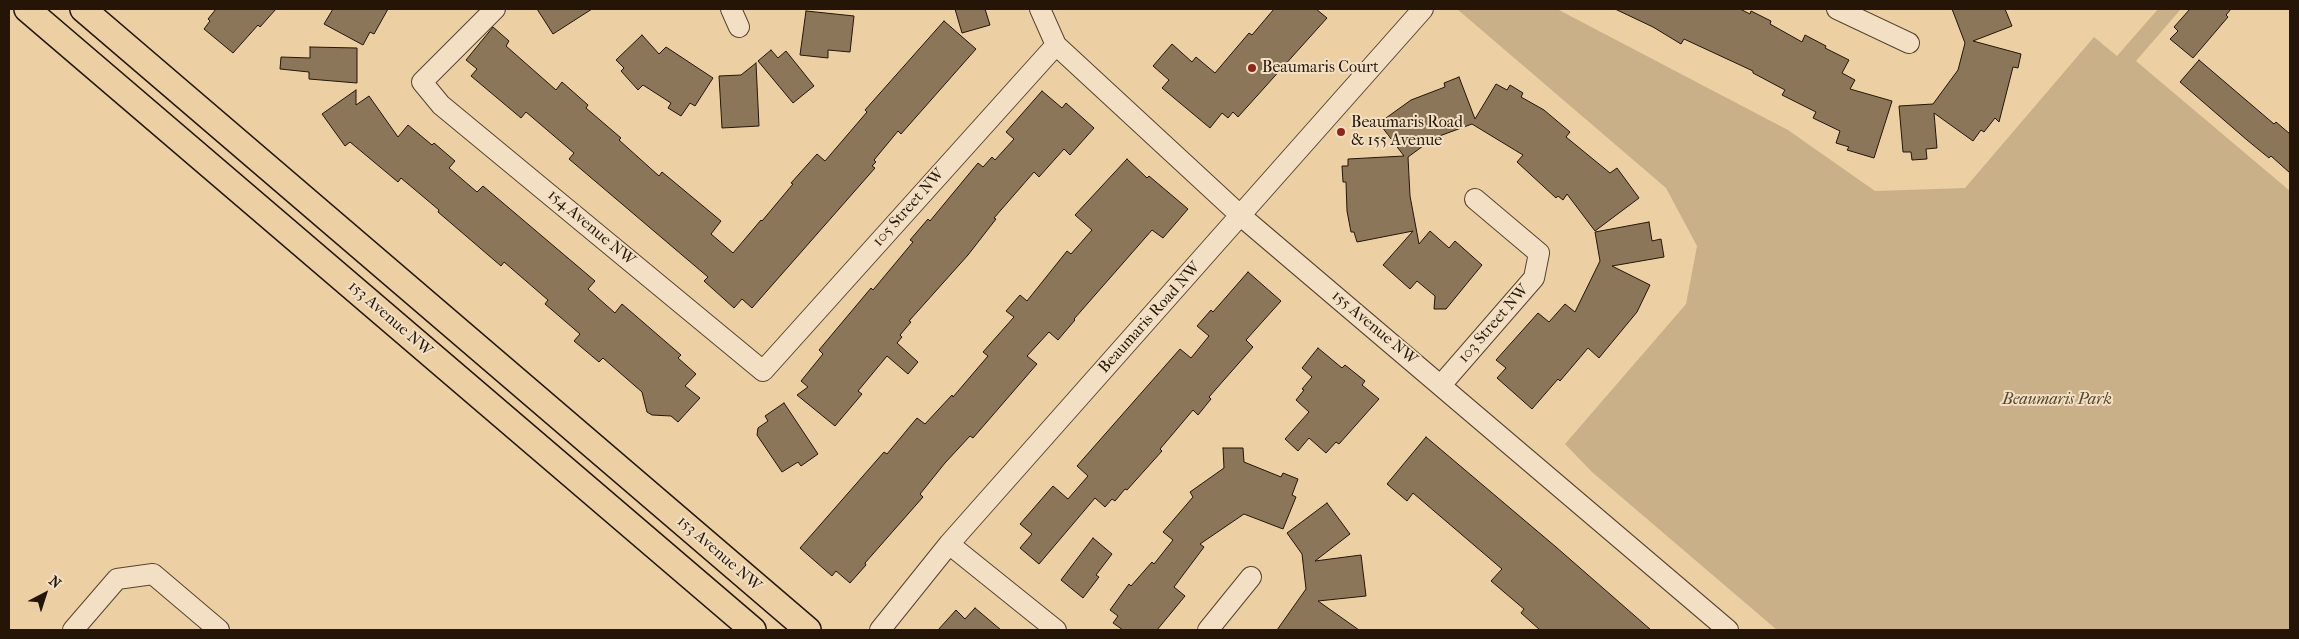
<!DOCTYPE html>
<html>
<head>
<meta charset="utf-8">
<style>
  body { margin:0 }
  #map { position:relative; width:2299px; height:639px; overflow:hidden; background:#ecd0a4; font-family:"IM FELL French Canon",serif }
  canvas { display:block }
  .frame { position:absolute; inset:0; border:10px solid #241507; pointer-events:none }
  .north { position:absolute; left:20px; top:569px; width:50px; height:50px; -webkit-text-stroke:4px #f3e0c4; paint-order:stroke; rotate:40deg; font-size:14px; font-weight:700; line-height:20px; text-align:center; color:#241507 }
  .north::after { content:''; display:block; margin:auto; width:18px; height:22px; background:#241507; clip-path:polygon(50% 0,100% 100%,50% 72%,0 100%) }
</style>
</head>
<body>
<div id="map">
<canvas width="2299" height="639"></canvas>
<div class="frame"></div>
<div class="north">N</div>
</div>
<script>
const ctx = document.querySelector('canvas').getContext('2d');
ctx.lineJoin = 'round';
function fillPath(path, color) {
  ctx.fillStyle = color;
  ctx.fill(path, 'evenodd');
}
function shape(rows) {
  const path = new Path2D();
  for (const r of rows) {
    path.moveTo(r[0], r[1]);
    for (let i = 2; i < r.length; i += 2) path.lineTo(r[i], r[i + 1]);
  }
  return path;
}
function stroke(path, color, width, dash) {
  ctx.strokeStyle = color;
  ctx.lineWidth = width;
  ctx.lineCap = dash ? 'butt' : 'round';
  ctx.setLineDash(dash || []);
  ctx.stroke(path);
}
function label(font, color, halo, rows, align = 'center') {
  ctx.font = font + ' "IM FELL French Canon",serif';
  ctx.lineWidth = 4;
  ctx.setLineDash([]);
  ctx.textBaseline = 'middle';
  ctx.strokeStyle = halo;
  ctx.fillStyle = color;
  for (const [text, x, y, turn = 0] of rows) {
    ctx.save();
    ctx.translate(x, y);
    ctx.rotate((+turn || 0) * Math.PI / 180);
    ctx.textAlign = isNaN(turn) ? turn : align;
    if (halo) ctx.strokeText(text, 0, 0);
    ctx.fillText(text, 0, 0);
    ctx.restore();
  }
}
fillPath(shape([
  [1457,9,1557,9,1788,130,1875,191,1965,188,2094,37,2117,56,2158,9,2181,9,2136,61,2290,191,2290,630,1777,630,1592,472,1565,444,1686,304,1697,246,1666,188]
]), '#cab089');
const building = shape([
  [216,9,276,9,260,27,258,25,233,53,204,29,210,21,208,19,216,9],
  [333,9,388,9,374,34,370,32,363,45,324,24,333,9],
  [537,9,592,9,553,34,537,9],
  [955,9,985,9,990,25,962,33,955,9],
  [1274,9,1316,9,1327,18,1238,117,1233,112,1228,118,1222,113,1210,128,1162,88,1169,80,1153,66,1172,44,1192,62,1196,57,1215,73,1249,33,1252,35,1274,9],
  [1615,9,1740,9,1750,14,1751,11,1771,21,1770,24,1802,42,1805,35,1826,46,1825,48,1849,60,1842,73,1855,80,1850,89,1892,101,1874,158,1847,150,1849,147,1836,143,1840,131,1813,118,1816,112,1782,95,1785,90,1753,73,1753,71,1684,39,1681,44,1653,27,1615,9],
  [1952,9,2005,9,2012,26,1973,41,2021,54,2018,68,2013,67,1999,122,1995,118,1984,132,1981,130,1973,141,1934,113,1937,148,1926,149,1927,159,1912,160,1911,152,1903,152,1899,106,1933,104,1958,70,1965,43,1952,9],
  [2190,9,2231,9,2226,15,2228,17,2193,58,2170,39,2178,31,2174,27,2190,9],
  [806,11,854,16,850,52,828,50,828,58,800,55,806,11],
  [944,21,976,49,901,134,898,131,874,160,876,162,872,166,875,168,752,308,742,299,734,308,704,281,708,277,569,159,574,153,526,112,521,118,471,76,477,69,466,60,493,27,509,41,506,46,556,90,562,82,588,105,586,108,621,138,619,140,659,176,662,172,721,221,711,234,733,253,761,220,762,221,793,184,791,183,817,154,825,161,867,112,865,110,944,21],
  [642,35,659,54,666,47,713,78,695,106,690,103,681,116,668,108,671,103,643,85,638,90,621,71,624,68,616,60,642,35],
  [310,47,357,48,357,83,309,79,309,72,280,69,281,57,310,58,310,47],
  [771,50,778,58,786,51,814,86,793,103,758,61,771,50],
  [2199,60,2274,124,2276,122,2290,134,2290,173,2271,156,2269,158,2247,140,2180,82,2199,60],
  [756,63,759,126,722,128,719,76,741,75,756,63],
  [1459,77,1475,119,1496,84,1507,90,1510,85,1523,93,1521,97,1544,110,1570,132,1566,137,1610,173,1617,168,1639,198,1595,231,1567,194,1563,200,1558,196,1556,198,1517,162,1523,155,1472,124,1434,138,1408,157,1410,196,1419,244,1430,231,1449,248,1455,241,1482,265,1446,309,1434,309,1435,296,1417,281,1410,289,1383,265,1413,231,1357,242,1354,232,1351,232,1347,211,1346,182,1343,182,1342,166,1348,166,1348,159,1404,156,1379,123,1411,100,1445,87,1444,83,1459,77],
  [356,90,356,105,369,96,398,137,408,125,432,145,434,143,455,161,449,168,477,192,483,186,595,281,588,289,615,313,622,304,681,355,678,358,696,374,685,386,700,398,678,422,671,416,652,415,647,412,642,392,603,358,599,362,574,341,580,334,545,304,548,300,504,262,501,266,438,212,439,210,401,178,398,182,350,142,345,146,322,114,356,90],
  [1042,91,1062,108,1066,103,1094,128,1070,155,1064,149,1039,177,1034,172,994,218,996,219,968,255,909,321,911,322,900,335,902,337,897,343,918,362,908,374,887,356,858,391,862,394,835,426,797,395,808,387,801,381,823,354,819,350,871,288,873,290,913,242,910,240,928,219,930,221,978,163,983,167,992,157,995,160,1014,139,1006,132,1042,91],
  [1127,159,1147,178,1149,176,1188,209,1163,238,1152,230,1074,319,1075,320,1058,340,1049,332,1027,356,1037,364,973,438,970,436,945,463,920,494,923,497,865,563,866,565,850,583,836,571,832,576,800,548,884,452,887,454,917,418,925,424,952,395,953,397,988,356,983,352,1014,317,1006,311,1020,295,1027,301,1067,251,1071,254,1092,230,1075,215,1127,159],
  [1649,222,1652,241,1661,239,1664,257,1612,266,1650,285,1637,312,1599,358,1588,348,1560,381,1558,379,1532,409,1497,378,1506,368,1496,360,1538,313,1549,322,1565,304,1575,312,1600,261,1595,232,1649,222],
  [1248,272,1281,301,1246,340,1253,347,1209,397,1211,399,1198,415,1193,410,1160,449,1162,451,1127,490,1125,489,1115,501,1112,499,1105,507,1095,498,1039,564,1020,548,1032,534,1020,524,1053,486,1068,499,1088,476,1077,466,1180,349,1191,358,1209,336,1197,326,1211,310,1213,312,1248,272],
  [1318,348,1342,368,1345,365,1365,381,1362,385,1379,399,1339,444,1336,442,1326,453,1309,438,1298,451,1285,439,1309,412,1296,400,1304,390,1302,389,1312,377,1302,368,1318,348],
  [784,403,818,454,801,466,798,462,782,472,757,435,758,428,768,421,765,416,784,403],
  [1426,437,1556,547,1651,630,1540,630,1521,613,1524,609,1491,581,1502,569,1413,493,1407,501,1387,484,1426,437],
  [1223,448,1243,448,1244,462,1281,477,1283,473,1298,479,1292,495,1296,497,1283,529,1244,514,1200,544,1204,547,1174,587,1185,596,1157,630,1123,630,1113,623,1118,616,1110,610,1129,584,1131,586,1152,562,1154,564,1173,540,1163,532,1193,497,1190,492,1224,468,1223,448],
  [1327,503,1350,534,1315,561,1361,555,1366,596,1318,601,1359,630,1277,630,1306,589,1302,554,1287,533,1327,503],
  [1093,538,1112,554,1096,575,1099,577,1083,598,1061,580,1093,538],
  [975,608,1001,630,938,630,956,610,965,619,975,608]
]);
fillPath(building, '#8c7659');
stroke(building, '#241507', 1);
const minor = shape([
  [495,9,422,82,441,105,763,371,1056,45],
  [731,9,739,27],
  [1040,9,1056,45,1241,216,1728,630],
  [1837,9,1909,43],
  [1441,385,1534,278,1539,253,1475,199],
  [949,544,1056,630],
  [73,630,117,579,153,574,219,630],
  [880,630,949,544,1423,9],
  [1208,630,1251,577]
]);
const major = shape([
  [27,9,753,630],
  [83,9,808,630]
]);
stroke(minor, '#56442e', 22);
stroke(major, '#241507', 28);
stroke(minor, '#f3e0c4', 20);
stroke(major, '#ecd0a4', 25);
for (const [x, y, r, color] of [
  [1252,68,5,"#8f2418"],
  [1341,132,5,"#8f2418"]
]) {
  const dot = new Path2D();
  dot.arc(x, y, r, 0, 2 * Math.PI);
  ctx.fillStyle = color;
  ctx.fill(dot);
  stroke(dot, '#f3e0c4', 2);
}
label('16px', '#241507', '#f3e0c4', [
  ["Beaumaris Court",1262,68],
  ["Beaumaris Road",1351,123],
  ["& 155 Avenue",1351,141]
], 'left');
label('16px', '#241507', '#f3e0c4', [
  ["105 Street NW",909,208,-48],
  ["154 Avenue NW",591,228,40],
  ["Beaumaris Road NW",1150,318,-48],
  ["153 Avenue NW",390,319,41],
  ["103 Street NW",1494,324,-49],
  ["155 Avenue NW",1374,328,40],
  ["153 Avenue NW",719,554,41]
]);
label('italic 16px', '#56442e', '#f3e0c4', [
  ["Beaumaris Park",2057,400]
]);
</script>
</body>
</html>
